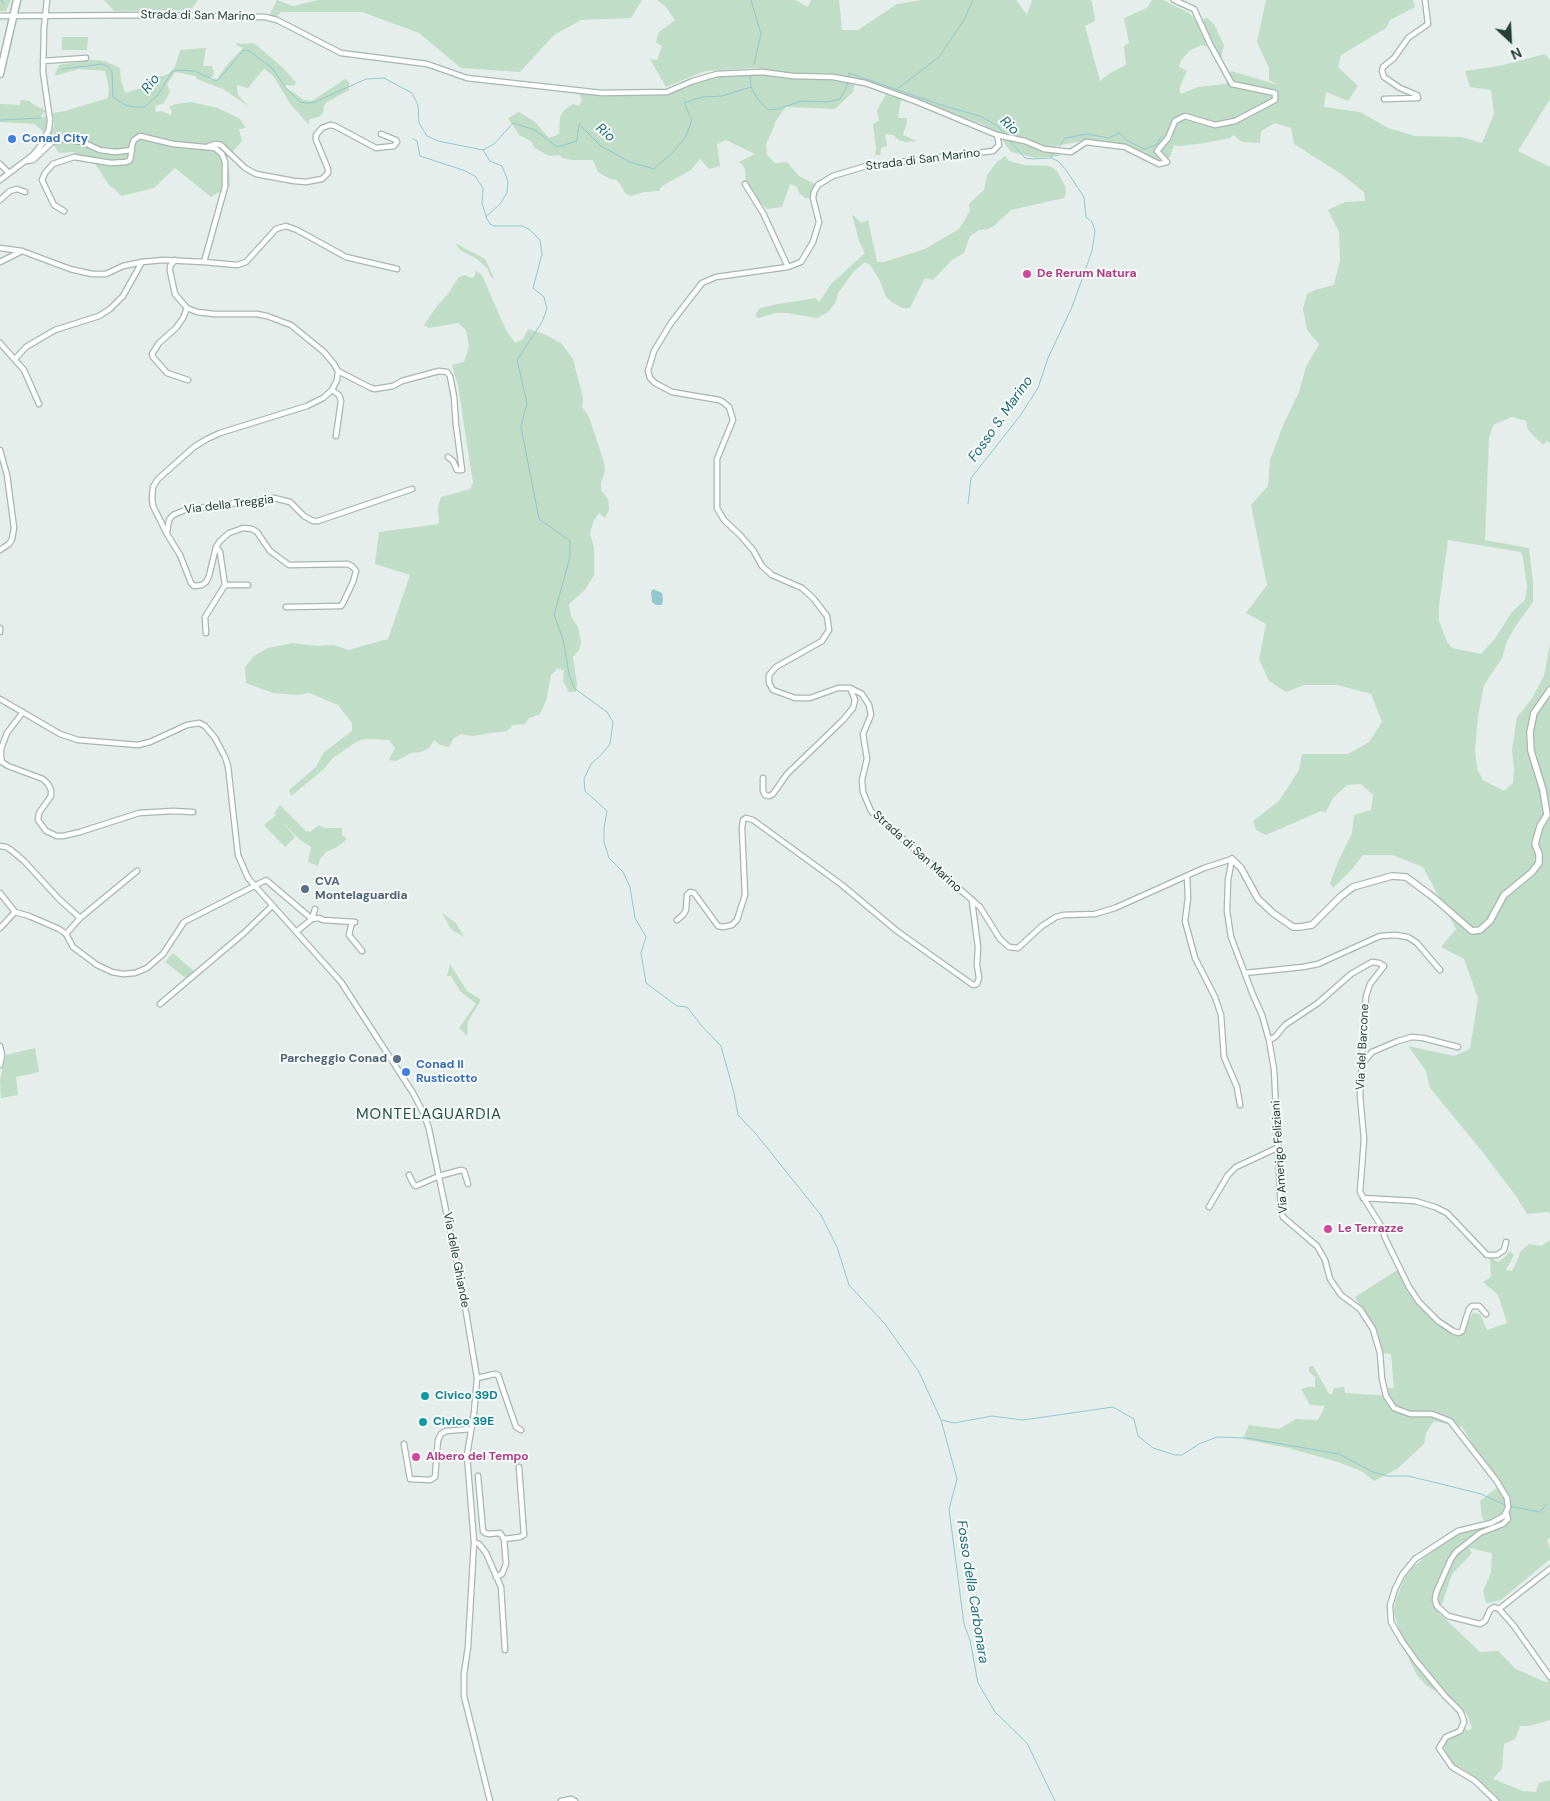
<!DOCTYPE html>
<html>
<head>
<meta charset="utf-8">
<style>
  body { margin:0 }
  #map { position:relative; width:1550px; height:1801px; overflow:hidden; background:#e5eeea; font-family:"DM Sans",sans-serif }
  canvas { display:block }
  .north { position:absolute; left:1485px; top:15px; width:50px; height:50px; -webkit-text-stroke:4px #f6faf8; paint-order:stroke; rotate:155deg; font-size:14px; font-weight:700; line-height:20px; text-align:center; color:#253f37 }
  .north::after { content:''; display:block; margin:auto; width:18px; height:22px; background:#253f37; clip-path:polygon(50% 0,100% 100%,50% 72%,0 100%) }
</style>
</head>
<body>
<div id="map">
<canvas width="1550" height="1801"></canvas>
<div class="north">N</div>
</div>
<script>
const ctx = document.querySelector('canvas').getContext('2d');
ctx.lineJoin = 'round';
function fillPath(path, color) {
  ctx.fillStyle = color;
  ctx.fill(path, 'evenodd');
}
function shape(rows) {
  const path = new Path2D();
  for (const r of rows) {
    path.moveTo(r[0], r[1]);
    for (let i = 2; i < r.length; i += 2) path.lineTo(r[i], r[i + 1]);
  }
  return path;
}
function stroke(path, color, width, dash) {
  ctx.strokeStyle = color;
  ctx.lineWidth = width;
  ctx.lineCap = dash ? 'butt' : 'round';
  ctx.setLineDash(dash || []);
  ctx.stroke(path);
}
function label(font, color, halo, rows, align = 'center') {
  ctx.font = font + ' "DM Sans",sans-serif';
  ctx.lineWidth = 4;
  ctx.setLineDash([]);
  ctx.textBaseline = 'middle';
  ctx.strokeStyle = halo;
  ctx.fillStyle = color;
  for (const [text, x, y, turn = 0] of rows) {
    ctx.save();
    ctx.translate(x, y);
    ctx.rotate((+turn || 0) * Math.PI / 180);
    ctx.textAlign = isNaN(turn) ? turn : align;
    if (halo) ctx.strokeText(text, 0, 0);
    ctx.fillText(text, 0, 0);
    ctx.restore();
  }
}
fillPath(shape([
  [0,0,11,0,6,11,0,11],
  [104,0,198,0,191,10,114,11],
  [277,0,293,6,318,0,642,0,631,18,581,20,554,35,520,72,461,68,419,33,362,12,281,12,276,17,272,17,270,14],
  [657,0,795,0,808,7,811,0,839,0,842,30,858,30,897,4,922,0,1016,0,1027,15,1032,0,1090,0,1092,2,1095,21,1085,26,1100,81,1110,73,1126,65,1124,46,1129,43,1124,18,1147,8,1152,0,1163,0,1189,13,1197,21,1207,18,1214,24,1224,45,1221,58,1216,48,1201,45,1189,51,1181,60,1179,67,1187,71,1179,89,1181,94,1198,87,1226,84,1231,71,1278,85,1269,80,1269,68,1257,42,1266,0,1413,0,1415,7,1390,20,1386,28,1341,55,1338,67,1358,86,1348,101,1326,92,1324,107,1360,112,1388,128,1415,136,1461,137,1482,143,1494,114,1491,90,1470,87,1465,71,1499,66,1545,54,1550,60,1550,99,1518,151,1550,167,1550,443,1547,441,1543,445,1528,430,1526,421,1512,417,1493,425,1489,438,1485,540,1529,548,1533,582,1533,602,1517,624,1507,641,1502,658,1484,685,1478,716,1475,750,1477,769,1483,780,1504,791,1513,783,1514,770,1512,750,1517,717,1531,700,1544,676,1550,644,1550,1214,1548,1212,1527,1214,1516,1196,1481,1150,1430,1088,1426,1071,1408,1046,1454,1056,1470,1049,1478,998,1464,959,1441,947,1456,929,1423,867,1392,855,1363,855,1351,870,1333,888,1330,883,1338,862,1352,833,1354,815,1371,810,1373,795,1361,784,1347,785,1333,798,1326,812,1321,811,1266,835,1256,830,1253,821,1279,801,1299,770,1302,754,1348,754,1369,742,1382,722,1371,694,1337,685,1304,685,1286,692,1269,681,1259,659,1266,624,1246,613,1267,585,1251,505,1268,486,1270,460,1284,423,1299,392,1306,367,1319,344,1307,330,1303,309,1307,294,1315,290,1334,285,1340,260,1339,232,1328,210,1345,202,1365,201,1364,192,1340,173,1294,144,1291,128,1275,123,1261,131,1260,143,1242,142,1234,135,1230,138,1205,143,1180,146,1174,145,1170,157,1160,162,1146,156,1129,147,1088,140,1055,146,1060,156,1036,158,1011,152,998,134,982,124,928,105,908,95,846,76,790,73,756,68,705,71,666,87,650,59,657,60,662,46,656,42,658,33,675,20,665,6],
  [1448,540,1521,552,1523,557,1527,587,1525,600,1512,612,1494,640,1481,654,1452,648,1447,642,1439,621,1439,605],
  [62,37,88,37,87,50,62,50],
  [238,43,242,44,254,43,282,67,296,82,294,86,287,85,285,87,304,100,312,101,345,79,349,82,349,90,327,102,324,106,323,113,319,117,310,119,308,124,291,105,274,77,265,69,263,70,248,88,237,85,238,95,248,106,223,89,197,79,195,76,175,72,167,84,170,92,164,103,155,106,156,112,161,111,170,115,172,112,169,107,175,104,191,102,218,108,240,119,246,128,239,129,242,141,226,159,229,169,230,186,211,197,175,168,154,188,122,196,109,185,95,164,81,160,74,152,59,153,48,137,54,126,53,113,65,111,108,98,109,89,105,71,79,69,54,76,59,65,93,60,105,61,120,68,121,80,125,93,148,86,146,81,168,74,175,67,180,50,206,48,203,66,212,66,214,72,213,76,208,80,217,79,226,66,243,48,236,45],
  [759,73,772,76,823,78,855,83,853,92,835,109,786,107,775,122,774,127,766,144,767,155,775,163,787,162,799,176,815,184,812,191,811,198,805,198,799,193,797,187,790,184,782,207,767,209,757,199,746,183,745,169,741,163,737,163,755,154,726,140,717,144,720,166,709,169,700,159,691,170,662,186,659,191,644,192,631,196,625,193,621,185,616,180,610,179,598,172,593,160,572,160,563,158,559,155,549,156,535,148,531,141,519,135,508,118,519,112,535,122,549,138,559,134,560,117,564,110,573,104,579,106,582,100,579,93,604,96,666,95,706,78],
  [886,94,901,99,898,118,907,118,907,122,903,135,917,141,906,142,899,140,893,135,885,134,887,146,881,148,880,155,875,155,876,148,873,124,879,121,877,110],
  [21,100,29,101,34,105,45,110,45,112,41,116,42,118,46,116,47,123,44,132,34,124,0,122,0,104,20,105],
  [1005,156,1009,161,1025,165,1050,166,1057,171,1065,186,1066,193,1064,198,1011,210,994,226,988,229,979,230,970,236,964,253,952,260,933,280,925,278,910,308,902,308,892,302,886,297,880,281,870,265,865,262,854,271,838,293,836,302,828,312,817,318,788,313,776,313,758,318,755,315,760,308,778,304,816,298,819,302,832,283,865,253,859,241,852,214,861,223,868,220,877,262,884,262,925,249,959,229,970,211,969,204,984,190,987,175,997,162],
  [455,243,485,259,494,278,491,277,487,268,477,259,460,250],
  [476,271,482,275,505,328,515,343,523,339,528,329,544,334,561,343,573,359,583,398,582,407,589,417,604,462,605,471,601,483,601,490,608,499,609,510,605,518,599,513,594,520,590,533,594,548,594,575,585,590,569,604,571,617,578,627,581,642,579,650,573,657,577,684,576,692,569,692,563,681,564,671,558,668,551,675,546,701,540,714,529,718,525,724,513,725,507,731,491,733,472,736,461,734,453,739,449,747,440,745,434,740,429,748,421,752,411,753,396,761,389,760,395,748,389,740,366,739,356,742,333,758,323,770,291,796,289,790,316,767,323,753,352,731,352,723,338,705,309,693,298,695,273,693,246,683,245,667,254,656,268,648,293,643,317,646,334,645,348,650,388,639,410,575,375,564,379,532,439,524,438,507,441,497,470,489,473,483,458,386,452,365,464,362,469,347,466,330,458,323,429,328,424,325,437,306,448,294,459,277,465,275,471,278,474,277],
  [280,805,306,831,310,832,319,825,324,828,342,828,342,835,347,839,337,847,326,852,320,859,318,866,308,862,311,847,299,839,282,822,295,837,285,847,264,825,276,815,274,813],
  [442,913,456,923,464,937,451,929],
  [173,953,195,972,187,979,165,962],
  [450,964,467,991,480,999,480,1002,468,1021,467,1036,459,1028,476,1004,460,991,451,976,447,976],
  [35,1048,39,1072,16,1077,18,1095,1,1098,0,1080,6,1055],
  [1550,1240,1550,1538,1547,1540,1550,1549,1550,1559,1501,1600,1486,1603,1483,1591,1491,1573,1492,1553,1469,1548,1472,1553,1452,1574,1439,1613,1480,1652,1498,1651,1516,1669,1545,1682,1550,1681,1550,1720,1529,1726,1520,1726,1515,1739,1504,1744,1502,1769,1493,1779,1523,1791,1536,1792,1539,1783,1550,1780,1550,1801,1489,1801,1490,1793,1466,1771,1454,1764,1445,1751,1444,1744,1454,1736,1465,1728,1468,1731,1472,1728,1467,1714,1458,1706,1426,1685,1417,1675,1408,1657,1394,1613,1395,1602,1404,1579,1412,1568,1426,1556,1459,1534,1488,1525,1482,1517,1480,1501,1502,1484,1480,1457,1462,1427,1434,1421,1426,1433,1424,1444,1397,1469,1374,1481,1363,1472,1338,1462,1288,1448,1243,1439,1249,1425,1279,1429,1296,1419,1318,1420,1325,1406,1310,1405,1301,1389,1308,1387,1315,1387,1315,1377,1309,1372,1309,1367,1313,1366,1329,1394,1332,1394,1334,1388,1344,1387,1345,1393,1390,1396,1387,1388,1394,1388,1391,1354,1382,1353,1377,1333,1355,1297,1399,1269,1407,1291,1424,1310,1460,1337,1473,1313,1480,1314,1487,1330,1507,1323,1498,1295,1483,1282,1491,1277,1490,1257,1498,1262,1504,1258,1510,1251,1514,1255,1506,1270,1512,1271,1518,1259,1520,1252,1529,1244,1541,1246]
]), '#c0ddc7');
fillPath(shape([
  [653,589,662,593,663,600,662,605,656,605,652,602,651,592]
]), '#91c7cf');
stroke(shape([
  [2,0,3,4],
  [751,0,761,34,754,64],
  [62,69,102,64,109,67,112,72,113,97,125,105,134,107,144,107,157,96,172,72,177,70,195,71,216,81,219,79,244,50,249,51,272,68,285,87,300,102,307,103,315,102,366,79,384,78,412,93,418,105,419,123,427,136,438,141,483,150,494,144,513,123,535,130,557,147,577,141,579,124,601,146,630,162,654,169,674,151,686,136,692,120,684,103,702,97,722,96,751,87,757,98,768,110,778,109,801,101,827,102,840,99,847,86,847,81],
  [750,75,751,86],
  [848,77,849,73,944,106,980,116,998,126,1005,135],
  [897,89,939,57,964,20,973,0],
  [0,120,41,118],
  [413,139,417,141,420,156,463,170,475,176,483,188,482,203,486,216],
  [1009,140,1025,158,1033,159,1051,158,1054,153],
  [483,150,490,161,502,166,508,181,507,193,500,204,486,217,490,224,494,226,523,226,530,230,540,240,542,254,533,288,544,297,547,309,542,322,517,360,527,403,521,427,539,519,570,541,570,557,554,615,563,639,569,674,574,688,607,712,613,722,610,744,602,754,591,764,584,779,585,791,607,811,604,828,604,842,609,858,623,872,630,887,635,918,646,937,641,953,646,983,677,1006,687,1007,701,1025,721,1046,734,1093,738,1115,756,1134,821,1215,837,1247,849,1285,885,1324,919,1372,941,1420,957,1479,949,1509,964,1624,970,1640,978,1683,995,1712,1027,1743,1055,1801],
  [1057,150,1065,138,1087,134,1109,138,1119,133,1127,140,1144,149,1156,145,1162,136],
  [968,504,971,478,1020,416,1038,388,1048,358,1072,307,1092,251,1095,231,1092,222,1086,217,1084,197,1066,170,1058,161,1051,158],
  [942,1420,954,1423,992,1416,1023,1420,1113,1407,1134,1419,1138,1436,1153,1448,1175,1455,1182,1455,1199,1444,1217,1437,1247,1438,1339,1454,1373,1472,1387,1476,1408,1476,1437,1483,1481,1494,1505,1505],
  [1509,1506,1539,1512,1543,1509,1546,1504]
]), '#91c7cf', 1);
const minor = shape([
  [0,16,152,15,265,17,277,20,341,53,427,64,467,78,602,93,667,92,693,81,717,74,762,72,793,76,833,77,865,83,915,101,997,135,999,145,993,151,866,166,833,176,818,185,814,192,813,198,819,222,813,242,801,262,788,267,716,277,702,283,671,323,654,351,648,371,650,378,655,383,672,392,719,400,723,402,729,407,733,420,717,459,717,508,724,520,740,535,753,550,762,566,772,575,802,588,813,598,827,616,829,630,822,641,776,667,769,675,769,683,773,690,795,698,810,698,838,688,850,688,862,694,869,705,871,715,863,734,867,759,862,780,863,792,871,811,980,907,1000,939,1009,947,1018,948,1042,926,1056,917,1063,915,1095,914,1115,908,1204,868,1232,859,1228,880,1227,911,1231,937,1253,995,1262,1015,1269,1040,1274,1069,1281,1212,1283,1217,1317,1246,1325,1260,1330,1279,1341,1295,1360,1309,1373,1329,1380,1353,1382,1379,1386,1396,1394,1408,1410,1414,1432,1414,1450,1421,1496,1480,1507,1498,1508,1508,1504,1516,1491,1523,1458,1531,1415,1559,1402,1575,1395,1589,1390,1605,1391,1622,1402,1641,1416,1661,1445,1696,1460,1711,1463,1718,1464,1722,1460,1731,1446,1737,1439,1748,1452,1767,1474,1780,1496,1801],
  [43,61,86,58],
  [1384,99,1418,98,1417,95,1400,88,1384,77,1382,71,1383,67,1394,58,1408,38,1428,24,1425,0],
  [997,135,1025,141,1044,149,1071,152,1086,142,1125,147,1159,164,1167,162,1157,151,1168,138,1175,121,1185,116,1215,125,1235,121,1275,100,1275,93,1232,84,1210,44,1194,9,1174,0],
  [209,146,216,144,221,145,245,168,256,174,294,181,306,182,322,179,328,173,328,169,316,140,316,135,322,128,330,125,335,126,376,148,394,146,397,142,396,140,381,134],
  [27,161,33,160,52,142,62,139,82,142,100,150,115,152,132,150],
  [0,164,8,172],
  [0,180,33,155,42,144,49,129,50,120,43,72,44,28,47,0],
  [745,184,763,213,788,267],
  [0,200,10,191,17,189,25,192],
  [64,211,54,205,42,180,45,173,53,164,74,157,111,163,126,162,130,160,131,155,132,145,134,140,140,136,173,144,215,148,222,154,225,162,225,187,204,262],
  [0,248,22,251,70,269,92,274,106,274,123,266,142,262,163,260,204,262,237,265,246,262,276,229,286,226,297,230,346,257,397,269],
  [175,260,170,266,170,271,175,294,187,308,197,312,214,314,257,314,267,316,291,325,324,352,334,364,338,371,337,380,332,390,323,398,307,406,220,433,207,439,194,447,158,479,153,487,152,498,153,506,167,534,180,555,191,583,194,586,202,585,206,582,209,576,216,547,220,541,229,533,243,528,252,529,257,532,270,551,289,565,348,564,353,567,356,571,353,582,343,603,341,606,286,607],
  [0,262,22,251],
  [187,308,183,318,176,328,159,343,152,354,153,357,167,373,188,380],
  [0,343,24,370,39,404],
  [15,359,26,347,55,330,99,316,110,309,123,296,142,262],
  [338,371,371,388,375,389,393,386,402,381,439,371,447,372,450,376,454,397,456,425,462,470,457,470,453,461,448,457],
  [332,390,339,395,341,401,336,436],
  [0,450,7,475,14,528,12,539,9,544,0,550],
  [167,532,169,520,173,515,185,510,274,498,290,502,304,516,313,521,318,521,412,489],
  [225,585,248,585],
  [0,628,0,632],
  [206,633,205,617,225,585,220,552,216,547],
  [0,699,60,734,78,740,138,745,150,742,187,725,199,723,205,726,215,738,225,757,228,766,238,855,248,878,341,982,413,1093,424,1114,429,1129,462,1288,477,1378,474,1413,467,1455,474,1542,468,1647,464,1674,464,1696,490,1801],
  [23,712,7,733,1,749,1,756,2,762,8,766,43,779,48,784,51,790,51,796,39,813,38,820,46,831,57,836,63,836,80,832,139,813,173,811,193,812],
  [763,778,763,791,765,795,769,796,773,794,787,774,843,720,853,708,855,700,850,688],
  [0,846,6,847,11,850,24,861,59,899,80,918],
  [1187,876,1188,898,1185,921,1195,958,1215,997,1221,1015,1224,1057,1237,1087,1240,1105],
  [0,893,15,912],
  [315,909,312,919,319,918,323,920,355,922],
  [677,920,683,915,686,910,687,895,690,892,694,893,718,926,723,927,732,925,737,920,745,895,742,828,743,820,746,818,753,820,842,885,897,931,973,985,977,984,979,978,977,965,978,947,972,901],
  [352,922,349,935,362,951],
  [0,928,15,912,29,916,59,929,66,934,73,947,97,965,112,972,123,974,135,973,147,968,163,954,184,922,266,880,312,919,296,932],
  [66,934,80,918,137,871],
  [1245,973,1303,967,1318,964,1380,936,1395,935,1408,937,1417,943,1440,970],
  [160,1004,244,933,272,906],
  [1269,1040,1275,1037,1285,1025,1318,1003,1351,974,1372,962,1379,963,1384,966,1370,984,1366,996,1360,1096,1364,1139,1360,1192,1381,1226,1386,1240,1409,1287,1419,1302,1438,1321,1453,1331,1459,1333,1462,1331,1469,1309,1472,1306,1479,1306,1486,1314],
  [0,1046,2,1055,0,1065],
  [1363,1063,1372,1052,1398,1041,1412,1037,1423,1038,1458,1047],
  [409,1175,414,1185,416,1186,439,1176,461,1170,464,1171,468,1184],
  [1363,1198,1415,1201,1435,1207,1447,1213,1487,1255,1497,1255,1504,1250,1506,1242],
  [1209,1207,1228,1175,1236,1167,1279,1147],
  [477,1378,495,1374,498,1375,516,1427,521,1430],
  [404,1444,410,1479,430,1480,435,1477,438,1440,441,1434,446,1431,471,1429],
  [478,1476,483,1531,485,1533,489,1534,500,1533,504,1539,506,1564,502,1574,496,1577],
  [1506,1512,1508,1519,1503,1524,1480,1533,1456,1552,1451,1559,1436,1593,1435,1600,1437,1606,1448,1616,1480,1624,1485,1621,1490,1610,1494,1607,1499,1609,1514,1626,1550,1677],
  [504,1539,520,1537,524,1535,519,1467],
  [474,1542,479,1544,486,1553,501,1587,505,1650],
  [1499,1609,1550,1569],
  [561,1801,571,1799,575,1801]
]);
const tertiary = shape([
  [1232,859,1241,868,1258,899,1273,913,1293,927,1300,927,1312,925,1340,897,1353,887,1392,876,1406,877,1433,897,1472,931,1480,930,1490,921,1504,895,1532,872,1539,863,1539,854,1535,844,1540,826,1547,815,1543,790,1531,751,1530,732,1534,713,1550,690]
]);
const secondary = shape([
  [0,74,17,0]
]);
stroke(minor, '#a8b6b1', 7);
stroke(tertiary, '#a8b6b1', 8);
stroke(secondary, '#a4b9b1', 9);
stroke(minor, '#fff', 4.5);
stroke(tertiary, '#fff', 5.5);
stroke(secondary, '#fff', 6);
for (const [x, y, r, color] of [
  [12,139,5,"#3f7fe0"],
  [1027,274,5,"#d1479c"],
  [305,889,5,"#5c6f8a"],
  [397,1059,5,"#5c6f8a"],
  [406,1072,5,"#3f7fe0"],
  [1328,1229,5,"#d1479c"],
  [425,1396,5,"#0f9aa8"],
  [423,1422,5,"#0f9aa8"],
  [416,1457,5,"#d1479c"]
]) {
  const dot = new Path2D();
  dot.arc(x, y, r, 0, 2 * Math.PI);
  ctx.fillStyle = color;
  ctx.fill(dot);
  stroke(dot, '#f6faf8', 2);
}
label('12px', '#253f37', '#f6faf8', [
  ["Strada di San Marino",198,16,1],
  ["Strada di San Marino",923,160,-7],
  ["Via della Treggia",229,505,-7],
  ["Strada di San Marino",917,852,42],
  ["Via del Barcone",1363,1047,-87],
  ["Via Amerigo Feliziani",1280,1157,-94],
  ["Via delle Ghiande",456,1260,79]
]);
label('bold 12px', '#366cbe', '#f6faf8', [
  ["Conad City",22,139],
  ["Conad Il",416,1065],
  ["Rusticotto",416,1079]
], 'left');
label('bold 12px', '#b23c85', '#f6faf8', [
  ["De Rerum Natura",1037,274],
  ["Le Terrazze",1338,1229],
  ["Albero del Tempo",426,1457]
], 'left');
label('bold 12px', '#4e5e75', '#f6faf8', [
  ["CVA",315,882],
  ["Montelaguardia",315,896],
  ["Parcheggio Conad",387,1059,"right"]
], 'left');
label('bold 12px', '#0d838f', '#f6faf8', [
  ["Civico 39D",435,1396],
  ["Civico 39E",433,1422]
], 'left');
label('italic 14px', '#226c78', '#f6faf8', [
  ["Rio",151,84,-52],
  ["Rio",1009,126,44],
  ["Rio",605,133,40],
  ["Fosso S. Marino",1001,419,-55],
  ["Fosso della Carbonara",972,1592,81]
]);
ctx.letterSpacing = '1px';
label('15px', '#225044', '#f6faf8', [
  ["MONTELAGUARDIA",429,1115]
]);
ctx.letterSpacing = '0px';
</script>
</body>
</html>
